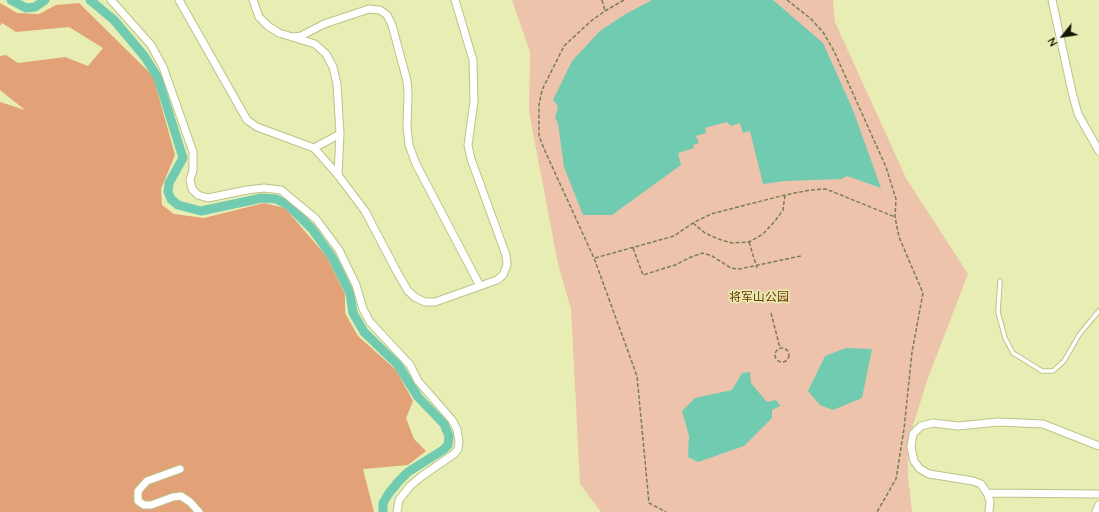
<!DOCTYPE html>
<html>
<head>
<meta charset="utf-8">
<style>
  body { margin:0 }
  #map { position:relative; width:1099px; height:512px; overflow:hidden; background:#e8eeb3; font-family:Quicksand,sans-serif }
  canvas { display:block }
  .north { position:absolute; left:1043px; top:16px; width:40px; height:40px; -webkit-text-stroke:3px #e8eeb3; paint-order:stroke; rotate:240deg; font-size:11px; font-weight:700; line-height:16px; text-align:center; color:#161702 }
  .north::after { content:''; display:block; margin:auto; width:14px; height:18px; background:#161702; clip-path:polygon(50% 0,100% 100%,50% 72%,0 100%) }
</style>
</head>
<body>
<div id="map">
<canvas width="1099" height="512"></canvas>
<div class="north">N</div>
</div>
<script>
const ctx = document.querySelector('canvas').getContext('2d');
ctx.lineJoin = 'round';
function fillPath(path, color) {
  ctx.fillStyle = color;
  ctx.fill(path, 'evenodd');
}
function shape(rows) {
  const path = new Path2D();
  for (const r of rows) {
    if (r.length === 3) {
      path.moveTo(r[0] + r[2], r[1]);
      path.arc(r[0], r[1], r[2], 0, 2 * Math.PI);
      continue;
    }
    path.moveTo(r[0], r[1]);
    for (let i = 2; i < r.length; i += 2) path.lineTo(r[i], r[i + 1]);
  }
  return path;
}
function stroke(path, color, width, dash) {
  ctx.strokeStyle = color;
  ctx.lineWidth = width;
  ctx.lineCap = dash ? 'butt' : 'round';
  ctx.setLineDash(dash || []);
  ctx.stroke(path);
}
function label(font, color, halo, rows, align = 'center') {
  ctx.font = font + ' Quicksand,"Noto Sans SC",sans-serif';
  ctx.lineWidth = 3;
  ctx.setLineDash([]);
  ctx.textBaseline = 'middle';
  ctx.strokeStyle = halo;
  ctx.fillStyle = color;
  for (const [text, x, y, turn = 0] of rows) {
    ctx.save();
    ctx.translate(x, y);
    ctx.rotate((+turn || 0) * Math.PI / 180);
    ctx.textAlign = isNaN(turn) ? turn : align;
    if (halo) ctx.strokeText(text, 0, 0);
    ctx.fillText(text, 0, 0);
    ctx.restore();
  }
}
fillPath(shape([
  [512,0,833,0,835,22,906,178,968,274,928,378,908,441,908,476,912,512,601,512,580,484,571,309,558,264,529,112,530,52]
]), '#edc4ab');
fillPath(shape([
  [0,3,17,13,39,14,56,5,79,3,153,76,175,155,161,189,162,205,174,214,204,218,264,203,285,208,327,257,345,294,345,313,358,336,396,370,413,401,406,418,414,439,426,451,408,465,363,469,374,512,0,512,0,102,25,110,0,90,0,56,6,55,18,63,65,57,88,66,103,48,69,27,16,32,2,23,0,26]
]), '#e3a178');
fillPath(shape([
  [652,0,773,0,823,43,853,110,881,188,847,176,842,179,785,181,763,184,750,131,743,133,740,123,731,126,727,122,705,128,706,133,696,136,699,143,693,145,694,148,678,153,681,165,612,215,583,215,564,167,558,123,555,118,558,106,553,100,572,61,600,31,624,15],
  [846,348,872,349,862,398,833,410,820,405,808,391,825,356],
  [750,372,751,383,767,402,776,400,780,406,772,410,772,418,744,446,698,462,688,457,689,436,682,411,695,398,732,390,742,373]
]), '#70cbb0');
stroke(shape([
  [11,0,26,8,35,7,45,0],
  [90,0,114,20,145,57,158,78,183,158,169,183,168,192,171,199,178,205,201,211,262,198,276,199,288,205,312,229,332,257,350,293,353,313,364,332,398,365,418,397,444,424,449,436,448,445,443,450,408,472,399,481,389,493,383,503,383,512]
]), '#70cbb0', 9);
const lane = shape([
  [1000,281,998,312,1005,338,1013,353,1042,371,1053,371,1064,361,1079,335,1092,319,1099,311]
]);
const street = shape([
  [111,0,151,45,163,67,193,152,193,170,190,180,192,189,198,195,208,198,247,190,264,188,281,190,316,219,339,250,356,285,363,309,370,322,410,365,418,381,452,420,457,429,459,442,458,449,454,454,422,476,410,486,399,500,397,512],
  [179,0,247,120,257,127,314,148,338,175,365,211,397,272,408,291,416,298,425,302,435,302,497,280,503,275,507,265,506,255,471,159,468,145,474,101,473,60,455,0],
  [253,0,259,17,268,26,279,33,315,44,326,54,333,67,337,84,340,134,338,175],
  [1052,0,1072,92,1078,114,1099,151],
  [293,37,301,36,324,24,369,9,380,10,387,15,392,25,407,81,408,94,407,127,409,145,416,164,480,286],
  [314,148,340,134],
  [180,469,147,481,138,491,138,501,144,505,151,505,173,497,181,496,190,502,199,512],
  [987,493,1099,494],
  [989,512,990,501,987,493,981,484,973,481,929,474,920,469,914,461,911,447,913,434,921,426,933,423,958,426,998,422,1043,424,1099,446],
  [1096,512,1099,505]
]);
stroke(lane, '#bcc289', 5.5);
stroke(street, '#bcc289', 9);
stroke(shape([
  [602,0,605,11],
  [624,0,605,11,591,21,564,46,542,90,539,105,539,136,545,151,594,258,637,376,649,503,666,512],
  [787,0,810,18,823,32,834,51,886,167,896,199,895,217,899,237,923,293,912,352,904,429,896,479,877,512],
  [693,223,705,233,718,239,732,243,749,242,763,234,775,221,783,210,785,195],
  [749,242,757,268],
  [633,248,643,275,675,265,691,257,703,253,712,256,731,268,739,269,801,256],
  [595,258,674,236,693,223,711,214,785,195,810,190,826,189,895,217],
  [771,313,780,348],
  [782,355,7]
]), '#797d56', 1.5, [4, 2]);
stroke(lane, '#fff', 3.5);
stroke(street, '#fff', 7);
label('12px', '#6f3400', '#e8eeb3', [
  ["将军山公园",759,297]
]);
</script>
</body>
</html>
